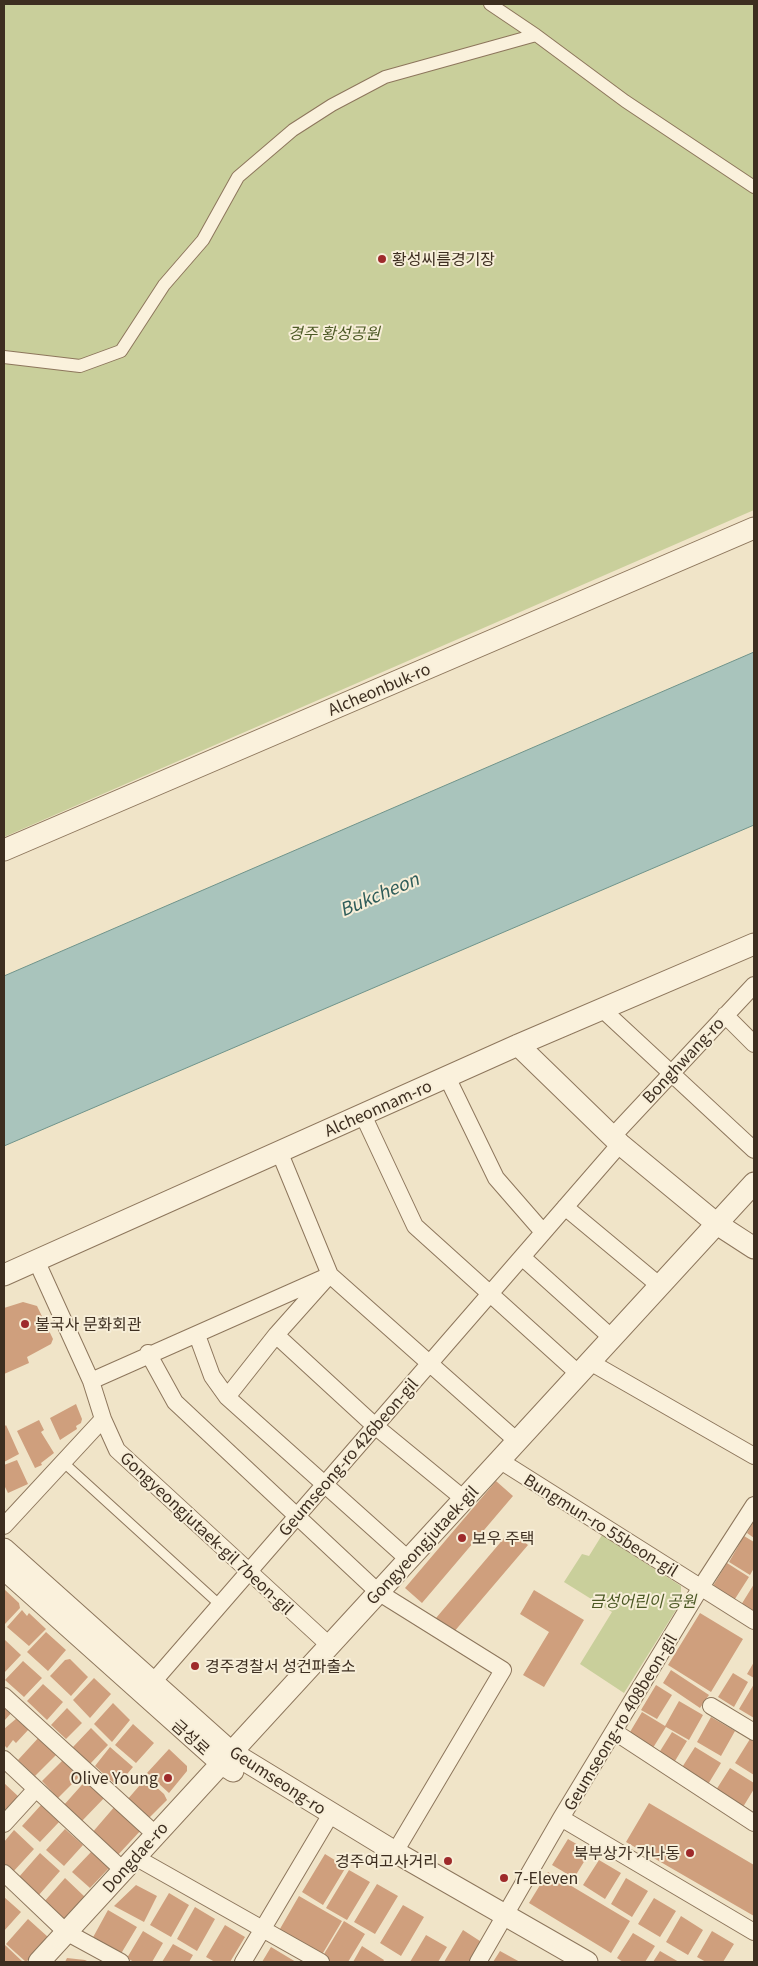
<!DOCTYPE html>
<html>
<head>
<meta charset="utf-8">
<style>
  body { margin:0 }
  #map { position:relative; width:758px; height:1966px; overflow:hidden; background:#f0e4c8; font-family:Georgia,serif }
  canvas { display:block }
  .frame { position:absolute; inset:0; border:5px solid #3d2e20; pointer-events:none }
</style>
</head>
<body>
<div id="map">
<canvas width="758" height="1966"></canvas>
<div class="frame"></div>
</div>
<script>
const ctx = document.querySelector('canvas').getContext('2d');
ctx.lineJoin = 'round';
function fillPath(path, color) {
  ctx.fillStyle = color;
  ctx.fill(path, 'evenodd');
}
function shape(rows) {
  const path = new Path2D();
  for (const r of rows) {
    path.moveTo(r[0], r[1]);
    for (let i = 2; i < r.length; i += 2) path.lineTo(r[i], r[i + 1]);
  }
  return path;
}
function stroke(path, color, width, dash) {
  ctx.strokeStyle = color;
  ctx.lineWidth = width;
  ctx.lineCap = dash ? 'butt' : 'round';
  ctx.setLineDash(dash || []);
  ctx.stroke(path);
}
function label(font, color, halo, rows, align = 'center') {
  ctx.font = font + ' Georgia,"Noto Sans KR",serif';
  ctx.lineWidth = 4;
  ctx.setLineDash([]);
  ctx.textBaseline = 'middle';
  ctx.strokeStyle = halo;
  ctx.fillStyle = color;
  for (const [text, x, y, turn = 0] of rows) {
    ctx.save();
    ctx.translate(x, y);
    ctx.rotate((+turn || 0) * Math.PI / 180);
    ctx.textAlign = isNaN(turn) ? turn : align;
    if (halo) ctx.strokeText(text, 0, 0);
    ctx.fillText(text, 0, 0);
    ctx.restore();
  }
}
fillPath(shape([
  [4,4,754,4,754,510,4,837],
  [602,1535,681,1586,681,1602,624,1693,580,1664,612,1612,564,1582,582,1554,589,1556]
]), '#c9cf9b');
const water = shape([
  [754,652,754,825,4,1146,4,976,754,652]
]);
fillPath(water, '#a9c4bc');
stroke(water, '#6f938a', 1);
fillPath(shape([
  [23,1302,37,1306,53,1339,51,1344,27,1357,29,1363,4,1374,4,1308],
  [76,1404,82,1419,81,1423,76,1426,77,1429,60,1440,50,1418],
  [39,1420,44,1430,41,1432,54,1453,41,1463,42,1465,35,1468,17,1431],
  [6,1425,19,1454,4,1462,4,1427],
  [17,1460,28,1484,8,1493,4,1485,4,1465],
  [496,1481,513,1496,422,1603,405,1588],
  [754,1521,754,1538,747,1533],
  [511,1530,528,1545,453,1633,436,1618],
  [744,1536,754,1542,754,1568,750,1575,729,1562],
  [727,1563,749,1577,733,1602,711,1589],
  [754,1584,754,1613,741,1605],
  [4,1589,19,1603,20,1608,4,1625],
  [534,1590,584,1620,544,1687,523,1675,549,1632,520,1614],
  [22,1610,27,1616,29,1613,46,1629,29,1646,7,1627],
  [700,1613,743,1639,711,1692,668,1665],
  [46,1632,66,1650,48,1671,27,1652],
  [4,1639,21,1655,4,1673],
  [70,1659,88,1677,71,1696,50,1676,65,1660],
  [23,1661,42,1678,24,1697,5,1680],
  [754,1662,754,1678,747,1674],
  [671,1670,709,1695,700,1708,663,1683],
  [733,1673,748,1682,734,1707,718,1697],
  [94,1678,111,1694,90,1718,73,1700],
  [43,1684,63,1702,47,1720,27,1701],
  [754,1684,754,1718,739,1709],
  [656,1685,672,1695,657,1719,641,1710],
  [4,1701,14,1710,4,1721],
  [679,1701,703,1715,689,1740,666,1727,651,1751,627,1737,642,1712,665,1726],
  [113,1703,130,1720,112,1742,94,1724],
  [67,1708,82,1723,66,1739,51,1725],
  [711,1717,735,1731,721,1756,697,1742],
  [17,1718,29,1729,16,1743,13,1740,7,1748,4,1745,4,1729],
  [133,1724,154,1743,136,1763,115,1745],
  [91,1728,108,1745,90,1764,73,1747],
  [672,1732,687,1741,672,1766,657,1756],
  [41,1735,59,1752,35,1776,18,1760],
  [750,1739,754,1741,754,1775,735,1763],
  [110,1747,133,1767,117,1786,95,1766],
  [695,1747,721,1763,707,1786,681,1769],
  [169,1749,187,1766,187,1771,169,1793,147,1773],
  [63,1760,79,1777,58,1798,42,1781],
  [730,1768,754,1783,754,1789,743,1807,716,1790],
  [88,1778,107,1795,81,1822,63,1806],
  [4,1783,19,1797,4,1814],
  [153,1784,164,1794,167,1800,148,1819,127,1800,140,1785],
  [649,1803,754,1865,754,1916,626,1842],
  [41,1805,59,1822,40,1842,22,1826],
  [116,1805,142,1829,116,1857,91,1834],
  [65,1829,83,1845,64,1866,46,1850],
  [14,1830,34,1849,12,1873,4,1866,4,1842],
  [568,1839,590,1852,574,1878,552,1865],
  [91,1852,109,1868,90,1888,72,1872],
  [40,1853,60,1871,38,1896,18,1878],
  [325,1854,346,1867,323,1905,302,1892],
  [599,1860,621,1873,605,1899,583,1885],
  [349,1870,370,1882,347,1920,326,1908],
  [548,1872,630,1921,611,1953,529,1903],
  [65,1878,85,1897,63,1921,43,1903],
  [626,1878,648,1891,632,1917,611,1904],
  [377,1884,398,1896,375,1934,354,1922],
  [136,1885,157,1896,144,1922,114,1906],
  [169,1893,189,1905,171,1937,150,1925],
  [299,1896,342,1921,320,1958,277,1934],
  [4,1897,21,1912,4,1931],
  [654,1898,676,1911,660,1937,638,1924],
  [403,1905,424,1917,401,1956,380,1943],
  [195,1907,215,1919,197,1951,177,1939],
  [108,1910,137,1927,119,1957,91,1941],
  [681,1916,703,1930,688,1955,666,1942],
  [28,1919,48,1937,26,1962,6,1944],
  [344,1921,365,1934,348,1962,326,1962,321,1959],
  [225,1925,245,1937,230,1962,215,1962,206,1957],
  [463,1930,483,1943,472,1962,444,1962],
  [143,1931,163,1943,152,1962,134,1962,127,1958],
  [712,1931,734,1944,723,1962,706,1962,697,1957],
  [633,1933,655,1946,645,1962,623,1962,617,1958],
  [426,1935,447,1947,438,1962,410,1962],
  [173,1944,193,1955,189,1962,162,1962],
  [5,1945,23,1962,4,1962],
  [362,1946,384,1960,383,1962,353,1962],
  [271,1947,296,1962,262,1962],
  [500,1951,520,1962,493,1962],
  [660,1951,679,1962,653,1962],
  [67,1958,85,1960,89,1962,65,1962]
]), '#cf9f7d');
const service = shape([
  [63,1462,220,1605]
]);
const pedestrian = shape([
  [490,4,536,35,625,101,754,187],
  [4,357,80,366,121,351,164,285,203,240,238,177,293,130,332,105,385,77,536,35]
]);
const minor = shape([
  [602,1009,754,1150],
  [725,1015,754,1044],
  [447,1077,496,1178,543,1232],
  [363,1115,415,1226,579,1374],
  [612,1137,754,985],
  [279,1151,330,1275,517,1441],
  [565,1207,660,1286],
  [522,1257,612,1338],
  [36,1260,91,1381,103,1419,117,1450,329,1645],
  [197,1335,212,1376,227,1397,408,1559],
  [276,1335,375,1426,464,1499],
  [148,1353,175,1402,378,1592,503,1670,395,1852],
  [590,1362,754,1456],
  [91,1381,330,1275],
  [227,1397,276,1335,325,1280],
  [499,1460,754,1621],
  [4,1526,103,1419],
  [153,1682,620,1144],
  [4,1696,155,1834],
  [711,1706,754,1732],
  [615,1732,754,1823],
  [4,1759,124,1871],
  [561,1818,754,1932],
  [4,1824,36,1789],
  [135,1857,321,1962],
  [4,1873,66,1932,121,1962],
  [243,1962,331,1814],
  [478,1962,561,1818,701,1587,754,1505]
]);
const tertiary = shape([
  [4,850,754,528],
  [518,1045,620,1144,717,1224,754,1248],
  [4,1275,518,1045,754,944],
  [4,1549,231,1752,395,1852,587,1962],
  [4,1569,221,1763,233,1771],
  [39,1962,754,1183]
]);
stroke(service, '#8d765c', 11);
stroke(pedestrian, '#8d765c', 14);
stroke(minor, '#8d765c', 18);
stroke(tertiary, '#8d765c', 23);
stroke(service, '#faf1dc', 9);
stroke(pedestrian, '#faf1dc', 12);
stroke(minor, '#faf1dc', 16);
stroke(tertiary, '#faf1dc', 21);
for (const [x, y, r, color] of [
  [382,259,5,"#9e2a2b"],
  [25,1324,5,"#9e2a2b"],
  [462,1538,5,"#9e2a2b"],
  [195,1666,5,"#9e2a2b"],
  [168,1778,5,"#9e2a2b"],
  [690,1853,5,"#9e2a2b"],
  [448,1861,5,"#9e2a2b"],
  [504,1878,5,"#9e2a2b"]
]) {
  const dot = new Path2D();
  dot.arc(x, y, r, 0, 2 * Math.PI);
  ctx.fillStyle = color;
  ctx.fill(dot);
  stroke(dot, '#f7eed8', 2);
}
label('16px', '#3d2e20', '#f7eed8', [
  ["황성씨름경기장",392,259],
  ["불국사 문화회관",35,1324],
  ["보우 주택",472,1538],
  ["경주경찰서 성건파출소",205,1666],
  ["Olive Young",158,1778,"right"],
  ["북부상가 가나동",680,1853,"right"],
  ["경주여고사거리",438,1861,"right"],
  ["7-Eleven",514,1878]
], 'left');
label('italic 16px', '#4d5a26', '#f7eed8', [
  ["경주 황성공원",334,333],
  ["금성어린이 공원",643,1601]
]);
label('16px', '#3d2e20', '#f7eed8', [
  ["Alcheonbuk-ro",379,689,-23],
  ["Bonghwang-ro",683,1060,-47],
  ["Alcheonnam-ro",378,1108,-24],
  ["Geumseong-ro 426beon-gil",348,1457,-49],
  ["Bungmun-ro 55beon-gil",601,1525,32],
  ["Gongyeongjutaek-gil 7beon-gil",207,1533,43],
  ["Gongyeongjutaek-gil",422,1545,-47],
  ["Geumseong-ro 408beon-gil",620,1722,-59],
  ["금성로",191,1737,42],
  ["Geumseong-ro",278,1780,33],
  ["Dongdae-ro",135,1857,-48]
]);
label('italic 18px', '#2f5d5a', '#f7eed8', [
  ["Bukcheon",379,894,-23]
]);
</script>
</body>
</html>
